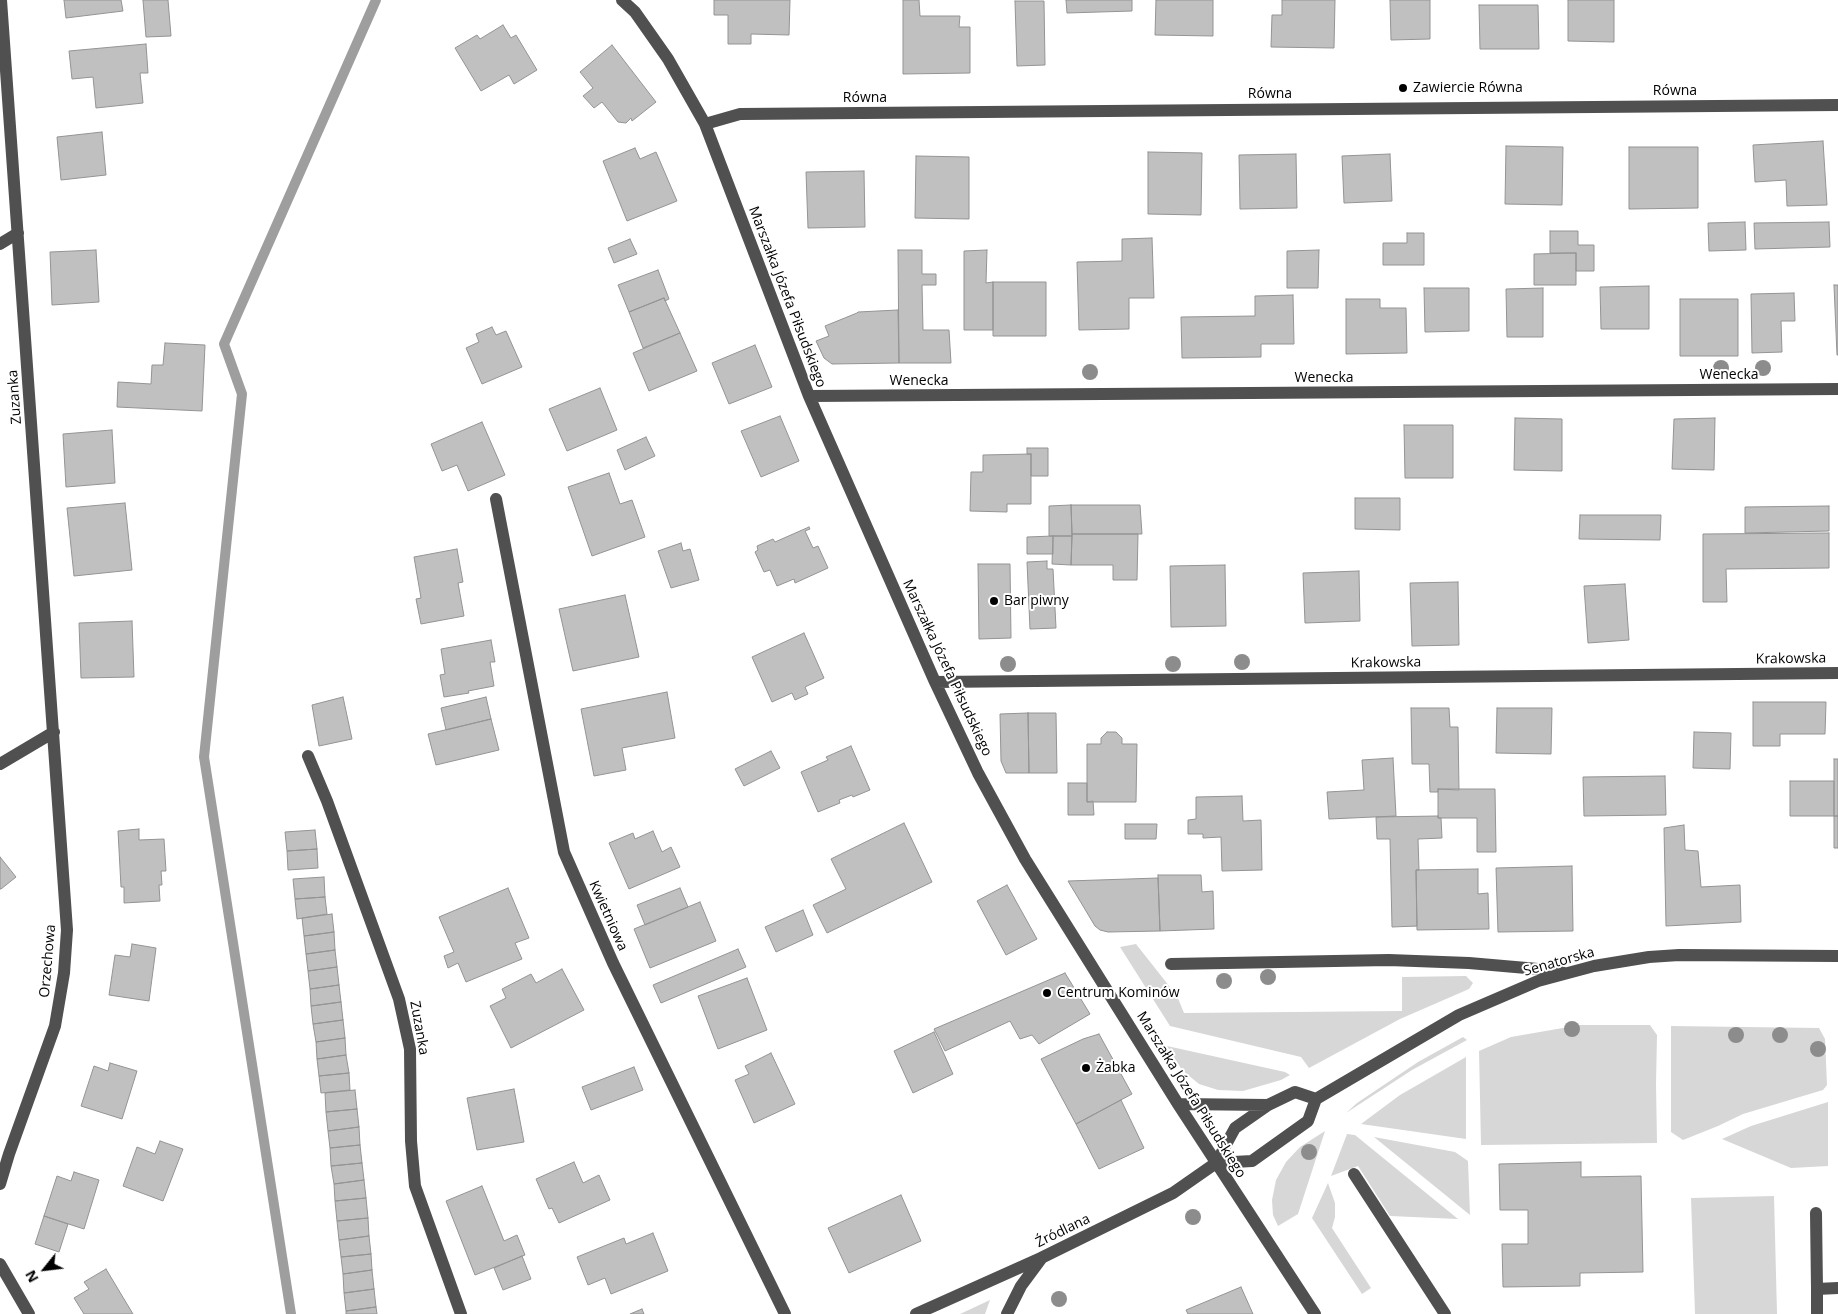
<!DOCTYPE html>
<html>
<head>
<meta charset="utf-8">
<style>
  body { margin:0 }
  #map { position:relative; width:1838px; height:1314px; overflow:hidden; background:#fff; font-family:"Open Sans",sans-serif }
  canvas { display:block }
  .north { position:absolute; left:20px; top:1244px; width:50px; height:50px; -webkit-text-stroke:4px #fff; paint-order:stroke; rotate:241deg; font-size:14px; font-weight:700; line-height:20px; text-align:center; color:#000 }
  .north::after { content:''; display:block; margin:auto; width:18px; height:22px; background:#000; clip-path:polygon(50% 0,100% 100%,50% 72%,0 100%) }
</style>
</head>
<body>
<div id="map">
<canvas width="1838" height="1314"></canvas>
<div class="north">N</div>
</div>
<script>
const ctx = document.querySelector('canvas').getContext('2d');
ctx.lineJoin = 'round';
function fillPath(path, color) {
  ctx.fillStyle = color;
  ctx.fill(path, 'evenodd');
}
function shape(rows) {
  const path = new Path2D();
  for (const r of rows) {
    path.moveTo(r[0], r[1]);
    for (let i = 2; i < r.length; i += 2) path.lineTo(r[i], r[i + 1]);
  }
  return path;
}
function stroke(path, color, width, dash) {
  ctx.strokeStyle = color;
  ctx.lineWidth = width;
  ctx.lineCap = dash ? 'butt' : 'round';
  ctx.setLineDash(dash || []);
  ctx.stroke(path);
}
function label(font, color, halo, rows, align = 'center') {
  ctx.font = font + ' "Open Sans",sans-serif';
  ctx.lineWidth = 4;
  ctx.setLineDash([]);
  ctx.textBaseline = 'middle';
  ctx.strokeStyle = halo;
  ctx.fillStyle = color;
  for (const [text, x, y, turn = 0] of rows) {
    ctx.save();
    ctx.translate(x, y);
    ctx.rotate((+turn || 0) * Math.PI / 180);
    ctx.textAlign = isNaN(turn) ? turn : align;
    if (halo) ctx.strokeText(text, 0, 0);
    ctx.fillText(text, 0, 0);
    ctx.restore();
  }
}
fillPath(shape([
  [1136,944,1177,996,1184,1013,1402,1011,1402,977,1466,976,1473,983,1469,989,1400,1019,1309,1068,1301,1057,1170,1026,1120,947],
  [1580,1025,1650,1025,1657,1035,1656,1084,1657,1143,1481,1145,1479,1051,1511,1037],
  [1671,1026,1819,1028,1825,1039,1827,1085,1823,1090,1743,1114,1718,1126,1683,1140,1671,1132],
  [1463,1037,1467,1040,1412,1070,1346,1113,1357,1103,1418,1062],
  [1167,1046,1285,1072,1290,1075,1281,1080,1243,1091,1218,1090,1199,1084,1182,1070],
  [1466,1057,1466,1139,1361,1124,1400,1095],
  [1828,1102,1828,1166,1791,1168,1722,1139,1751,1126],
  [1325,1131,1298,1214,1278,1226,1273,1215,1272,1200,1276,1180,1286,1162,1300,1147],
  [1347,1134,1355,1135,1458,1219,1390,1216,1358,1166,1331,1176],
  [1374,1137,1455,1152,1468,1161,1470,1215],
  [1328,1183,1335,1203,1335,1217,1332,1228,1371,1288,1362,1294,1312,1218],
  [1774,1196,1777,1314,1695,1314,1691,1198],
  [990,1300,985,1314,960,1314]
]), '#d7d7d7');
stroke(shape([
  [291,1314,204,757,242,394,224,344,376,0]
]), '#9e9e9e', 10);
const building = shape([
  [64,0,121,0,123,11,66,18,64,0],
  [143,0,168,0,171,36,146,37,143,0],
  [714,0,790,0,789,35,751,34,751,44,728,44,728,15,714,15,714,0],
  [903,0,919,0,920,16,960,16,959,27,970,27,970,73,903,74,903,0],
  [1066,0,1132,0,1132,11,1067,13,1066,0],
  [1156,0,1213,0,1213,36,1155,35,1156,0],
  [1282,0,1335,0,1334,48,1271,47,1272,15,1282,15,1282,0],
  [1390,0,1430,0,1430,39,1391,40,1390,0],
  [1568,0,1614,0,1614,42,1568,41,1568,0],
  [1015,1,1044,1,1045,65,1017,66,1015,1],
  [1479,5,1538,5,1539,49,1480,49,1479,5],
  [503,25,511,38,516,35,537,70,514,84,509,75,481,91,455,48,477,35,480,39,503,25],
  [146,44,148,73,140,73,143,103,96,108,93,77,72,79,69,51,146,44],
  [612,45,656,102,632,121,631,118,626,123,618,122,602,102,594,108,583,96,593,88,580,72,612,45],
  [102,132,106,175,61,180,57,137,102,132],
  [1823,141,1827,205,1787,206,1786,180,1755,182,1753,145,1823,141],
  [1506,146,1563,147,1562,205,1505,204,1506,146],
  [1629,147,1698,147,1698,208,1629,209,1629,147],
  [635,148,640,159,656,152,677,201,627,221,603,161,635,148],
  [1148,152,1202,153,1201,215,1148,214,1148,152],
  [1296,154,1297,208,1240,209,1239,155,1296,154],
  [1390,154,1392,201,1344,203,1342,156,1390,154],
  [916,156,969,157,969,219,915,218,916,156],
  [864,171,865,227,808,228,806,172,864,171],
  [1745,222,1746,250,1709,251,1708,223,1745,222],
  [1829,222,1830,247,1755,249,1754,223,1829,222],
  [1550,231,1578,231,1578,245,1594,245,1594,271,1576,271,1576,253,1550,253,1550,231],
  [1407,233,1424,233,1424,265,1383,265,1383,243,1407,243,1407,233],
  [1152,238,1154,298,1129,298,1129,329,1079,330,1077,262,1122,261,1122,239,1152,238],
  [630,239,637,254,614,263,608,248,630,239],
  [96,250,99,302,52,305,50,252,96,250],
  [898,250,922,250,922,274,936,274,936,285,922,285,923,330,949,330,951,363,899,363,898,250],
  [987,250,986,283,993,282,993,330,964,330,964,251,987,250],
  [1319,250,1318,288,1287,288,1287,251,1319,250],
  [1576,253,1576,285,1534,285,1534,254,1576,253],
  [658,270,669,299,665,301,664,298,629,312,618,285,658,270],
  [993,282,1046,282,1046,336,993,336,993,282],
  [1834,285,1838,285,1838,355,1837,355,1834,285],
  [1649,286,1649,329,1601,329,1600,287,1649,286],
  [1424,288,1469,288,1469,331,1425,332,1424,288],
  [1543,288,1543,337,1507,337,1506,289,1543,288],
  [1794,293,1795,321,1781,321,1782,352,1752,353,1751,294,1794,293],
  [1293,295,1294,344,1261,344,1261,357,1182,358,1181,317,1255,316,1255,296,1293,295],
  [664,298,680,333,643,348,629,312,664,298],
  [1346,299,1380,299,1380,308,1406,308,1407,353,1346,354,1346,299],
  [1680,299,1738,299,1738,356,1680,356,1680,299],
  [898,310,899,363,832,364,824,358,816,341,829,336,825,326,857,313,858,312,898,310],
  [492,327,496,335,506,331,522,367,482,384,466,348,479,342,476,334,492,327],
  [680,333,697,371,649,391,633,353,680,333],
  [165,343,205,345,202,411,117,407,118,382,151,384,152,365,163,365,165,343],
  [755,345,772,387,729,404,712,363,755,345],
  [600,388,617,430,567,451,549,409,600,388],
  [780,416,799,461,761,477,741,431,780,416],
  [1515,418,1562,419,1562,471,1514,470,1515,418],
  [1715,418,1714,470,1672,469,1674,419,1715,418],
  [482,422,505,475,468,491,457,465,442,471,431,444,482,422],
  [1404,425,1453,425,1453,478,1405,478,1404,425],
  [112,430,115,483,66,487,63,434,112,430],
  [646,437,655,456,625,470,617,450,646,437],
  [1027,448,1048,448,1048,476,1031,476,1031,454,1027,454,1027,448],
  [1031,454,1031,504,1007,504,1007,512,970,511,971,472,983,472,983,455,1031,454],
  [609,473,620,504,632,500,645,537,592,556,568,487,609,473],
  [1355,498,1400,498,1400,530,1355,529,1355,498],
  [125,503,132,570,74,576,67,508,125,503],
  [1071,505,1072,536,1049,536,1049,506,1071,505],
  [1071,505,1140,505,1142,534,1072,534,1071,505],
  [1829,506,1829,531,1745,533,1745,507,1829,506],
  [1580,515,1661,515,1660,540,1579,539,1580,515],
  [809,527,810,529,805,531,813,548,818,546,828,568,795,583,794,579,777,586,770,570,764,572,755,552,758,550,757,546,773,539,775,542,809,527],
  [1829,533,1829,568,1726,569,1727,602,1703,602,1703,534,1829,533],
  [1072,534,1138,534,1137,580,1113,580,1113,565,1071,565,1072,534],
  [1053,536,1053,554,1027,554,1027,537,1053,536],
  [1053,536,1072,536,1071,565,1052,564,1053,536],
  [681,543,683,551,690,549,699,580,671,588,658,551,681,543],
  [457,549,463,582,458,583,464,616,421,624,416,599,421,598,414,557,457,549],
  [1047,561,1047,569,1053,569,1056,628,1030,629,1027,562,1047,561],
  [978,564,1010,564,1011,638,979,639,978,564],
  [1225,565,1226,626,1171,627,1170,566,1225,565],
  [1359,571,1360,621,1305,623,1303,573,1359,571],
  [1458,582,1459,645,1412,646,1410,583,1458,582],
  [1625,584,1629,640,1588,643,1584,586,1625,584],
  [625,595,639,657,573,671,559,609,625,595],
  [132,621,134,677,81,678,79,623,132,621],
  [804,633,824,678,805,687,808,694,795,700,792,693,772,702,752,657,804,633],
  [491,640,495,662,490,662,494,686,468,691,469,693,444,697,440,675,445,674,441,649,491,640],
  [667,692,675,738,622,748,626,770,594,776,581,709,667,692],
  [343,697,352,739,319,746,312,705,343,697],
  [486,697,491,719,446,730,441,708,486,697],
  [1753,702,1826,702,1825,734,1780,734,1780,746,1753,746,1753,702],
  [1411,708,1449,708,1450,727,1458,727,1459,790,1438,789,1438,792,1430,792,1429,764,1412,764,1411,708],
  [1497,708,1552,708,1551,754,1496,753,1497,708],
  [1028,713,1029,773,1006,773,1001,761,1000,714,1028,713],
  [1028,713,1056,713,1057,773,1029,773,1028,713],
  [491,719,499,750,436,765,428,734,491,719],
  [1107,732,1116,732,1122,738,1122,744,1137,744,1136,802,1087,802,1087,744,1101,744,1101,738,1107,732],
  [1694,732,1731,733,1730,769,1693,768,1694,732],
  [851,746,870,790,853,797,852,795,839,800,840,803,818,812,801,772,828,760,826,757,851,746],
  [771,751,780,768,744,786,735,769,771,751],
  [1393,758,1396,816,1329,819,1327,792,1364,790,1362,760,1393,758],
  [1834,759,1838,759,1838,816,1834,816,1834,759],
  [1665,776,1666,815,1584,816,1583,777,1665,776],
  [1790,781,1834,781,1834,816,1790,816,1790,781],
  [1068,783,1087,783,1087,802,1093,801,1094,815,1068,815,1068,783],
  [1438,789,1495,789,1496,852,1477,852,1477,818,1438,818,1438,789],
  [1242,796,1243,821,1261,820,1262,870,1222,871,1221,837,1203,838,1203,834,1188,834,1188,820,1196,819,1196,797,1242,796],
  [1438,816,1438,818,1441,818,1442,838,1418,839,1419,870,1416,870,1417,926,1392,927,1390,839,1377,839,1376,817,1438,816],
  [1834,816,1838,816,1838,848,1834,848,1834,816],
  [904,823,932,882,827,933,813,905,846,889,831,859,904,823],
  [1125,824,1157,824,1156,839,1125,839,1125,824],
  [1684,825,1685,850,1698,851,1701,887,1740,885,1741,922,1666,926,1664,828,1684,825],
  [139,829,139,840,164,839,166,871,161,871,162,885,159,885,160,901,124,903,124,887,121,887,118,831,139,829],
  [315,830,317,849,287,851,285,832,315,830],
  [653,831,662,852,671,847,680,867,629,889,609,843,633,833,635,839,653,831],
  [317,849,318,868,288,870,287,851,317,849],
  [0,857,16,877,1,889,0,889,0,857],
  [1572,866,1573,931,1498,932,1496,868,1572,866],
  [1478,869,1478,894,1488,893,1489,929,1417,930,1416,870,1478,869],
  [1158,875,1201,875,1202,892,1213,891,1214,929,1160,931,1158,875],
  [324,877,325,897,295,899,293,879,324,877],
  [1158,878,1160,931,1108,932,1100,930,1095,926,1068,881,1158,878],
  [1007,885,1037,939,1006,955,977,901,1007,885],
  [508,888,529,938,515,943,522,959,466,982,458,963,448,968,444,956,454,952,439,917,508,888],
  [680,888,688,907,645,925,637,905,680,888],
  [325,897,327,914,297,919,295,899,325,897],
  [700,902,716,941,650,968,634,929,700,902],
  [803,910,813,935,776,952,765,927,803,910],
  [332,914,334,932,304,936,302,918,332,914],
  [334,932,335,950,306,954,304,936,334,932],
  [132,944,156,948,149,1001,109,995,115,955,130,957,132,944],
  [738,949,746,967,661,1003,653,985,738,949],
  [335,950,337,967,308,971,306,954,335,950],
  [337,967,339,985,310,989,308,971,337,967],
  [562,969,584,1010,511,1048,490,1006,506,998,502,989,531,974,536,983,562,969],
  [1065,973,1090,1014,1039,1044,1032,1035,1020,1039,1010,1021,945,1051,934,1029,1065,973],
  [747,978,767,1030,718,1049,698,996,747,978],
  [339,985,341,1002,311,1006,310,989,339,985],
  [341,1002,343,1020,313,1024,311,1006,341,1002],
  [343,1020,345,1038,316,1042,313,1024,343,1020],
  [934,1032,953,1074,913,1093,894,1051,934,1032],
  [1099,1034,1132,1094,1076,1124,1041,1059,1083,1039,1099,1034],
  [345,1038,346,1055,317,1059,316,1042,345,1038],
  [771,1053,795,1104,754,1123,735,1080,749,1074,745,1066,771,1053],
  [346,1055,349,1073,319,1076,317,1059,346,1055],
  [110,1063,137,1071,122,1119,81,1106,94,1066,108,1071,110,1063],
  [634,1067,643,1090,591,1110,582,1087,634,1067],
  [349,1073,350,1090,321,1093,319,1076,349,1073],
  [514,1089,524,1142,477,1150,467,1098,514,1089],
  [355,1090,357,1109,326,1112,325,1093,355,1090],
  [1121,1100,1144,1148,1099,1169,1076,1124,1121,1100],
  [357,1109,359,1127,328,1131,326,1112,357,1109],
  [359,1127,360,1145,330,1148,328,1131,359,1127],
  [160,1141,183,1149,163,1201,123,1186,137,1147,155,1154,160,1141],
  [360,1145,362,1163,331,1166,330,1148,360,1145],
  [574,1162,583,1183,599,1175,610,1200,559,1223,552,1208,549,1209,536,1179,574,1162],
  [1581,1162,1581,1177,1641,1176,1643,1272,1580,1273,1580,1286,1503,1287,1502,1244,1528,1244,1528,1210,1500,1210,1499,1164,1581,1162],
  [362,1163,364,1180,334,1184,331,1166,362,1163],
  [74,1172,99,1180,84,1229,44,1216,57,1176,71,1181,74,1172],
  [364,1180,366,1198,335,1201,334,1184,364,1180],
  [482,1186,504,1241,517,1235,525,1255,475,1275,446,1201,482,1186],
  [901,1195,921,1241,849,1273,828,1228,901,1195],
  [366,1198,368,1218,337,1221,335,1201,366,1198],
  [44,1216,68,1224,59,1252,35,1244,44,1216],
  [368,1218,369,1236,339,1240,337,1221,368,1218],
  [653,1233,668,1271,611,1294,605,1278,588,1285,577,1257,624,1238,626,1244,653,1233],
  [369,1236,371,1254,341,1257,339,1240,369,1236],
  [371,1254,372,1270,343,1274,341,1257,371,1254],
  [522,1256,531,1279,503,1290,494,1268,522,1256],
  [106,1269,133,1314,84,1314,74,1298,89,1289,84,1282,106,1269],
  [372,1270,374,1289,344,1293,343,1274,372,1270],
  [1241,1287,1253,1314,1188,1314,1186,1310,1241,1287],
  [374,1289,376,1307,346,1311,344,1293,374,1289],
  [376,1307,377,1314,346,1314,346,1311,376,1307],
  [642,1309,644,1314,630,1314,642,1309]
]);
fillPath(building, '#c0c0c0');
stroke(building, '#949494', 1);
stroke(shape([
  [622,0,635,12,668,59,705,124,809,396,935,682,978,773,1025,859,1178,1104,1315,1314],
  [705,124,740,114,1838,105],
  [0,244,18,233],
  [809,396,1838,389],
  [496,499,564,852,613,963,785,1314],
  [935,682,1838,673],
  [308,756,327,801,399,999,410,1049,411,1141,415,1186,461,1314],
  [0,764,54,732],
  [1171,964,1389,960,1469,963,1561,971],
  [1178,1104,1268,1105],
  [1216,1163,1252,1161,1308,1121,1316,1099,1459,1015,1538,981,1594,966,1649,957,1679,955,1838,956],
  [1354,1174,1445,1314],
  [0,1184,9,1154,55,1026,64,973,67,930,1,0],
  [1816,1213,1817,1289,1838,1288],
  [0,1264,29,1314],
  [1817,1289,1817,1314],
  [916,1314,1041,1258,1173,1193,1216,1163,1235,1128,1268,1105,1295,1092,1316,1099],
  [1007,1314,1021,1286,1041,1259]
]), '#505050', 12);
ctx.fillStyle = '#8c8c8c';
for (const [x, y] of [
  [1721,368],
  [1763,368],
  [1090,372],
  [1242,662],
  [1008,664],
  [1173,664],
  [1268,977],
  [1224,981],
  [1572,1029],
  [1736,1035],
  [1780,1035],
  [1818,1049],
  [1309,1152],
  [1193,1217],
  [1059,1299]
]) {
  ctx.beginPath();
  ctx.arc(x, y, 8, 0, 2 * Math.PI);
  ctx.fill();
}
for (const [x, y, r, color] of [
  [1403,88,5,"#000"],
  [994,601,5,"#000"],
  [1047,993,5,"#000"],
  [1086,1068,5,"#000"]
]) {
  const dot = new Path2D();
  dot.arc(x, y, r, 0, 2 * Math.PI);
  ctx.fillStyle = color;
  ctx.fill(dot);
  stroke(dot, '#fff', 2);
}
label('14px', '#000', '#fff', [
  ["Zawiercie Równa",1413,88],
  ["Bar piwny",1004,601],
  ["Centrum Kominów",1057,993],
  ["Żabka",1096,1068]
], 'left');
label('14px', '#000', '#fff', [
  ["Równa",1675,91],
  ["Równa",1270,94],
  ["Równa",865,98],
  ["Marszałka Józefa Piłsudskiego",787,297,69],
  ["Wenecka",1729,375],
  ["Wenecka",1324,378],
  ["Wenecka",919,381],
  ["Zuzanka",15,397,-94],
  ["Krakowska",1791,659,-1],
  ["Krakowska",1386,663,-1],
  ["Marszałka Józefa Piłsudskiego",947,668,65],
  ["Kwietniowa",608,916,66],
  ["Orzechowa",48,961,-85],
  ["Senatorska",1559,962,-16],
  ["Zuzanka",419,1028,80],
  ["Marszałka Józefa Piłsudskiego",1191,1095,58],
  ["Źródlana",1063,1231,-26]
]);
</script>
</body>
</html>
